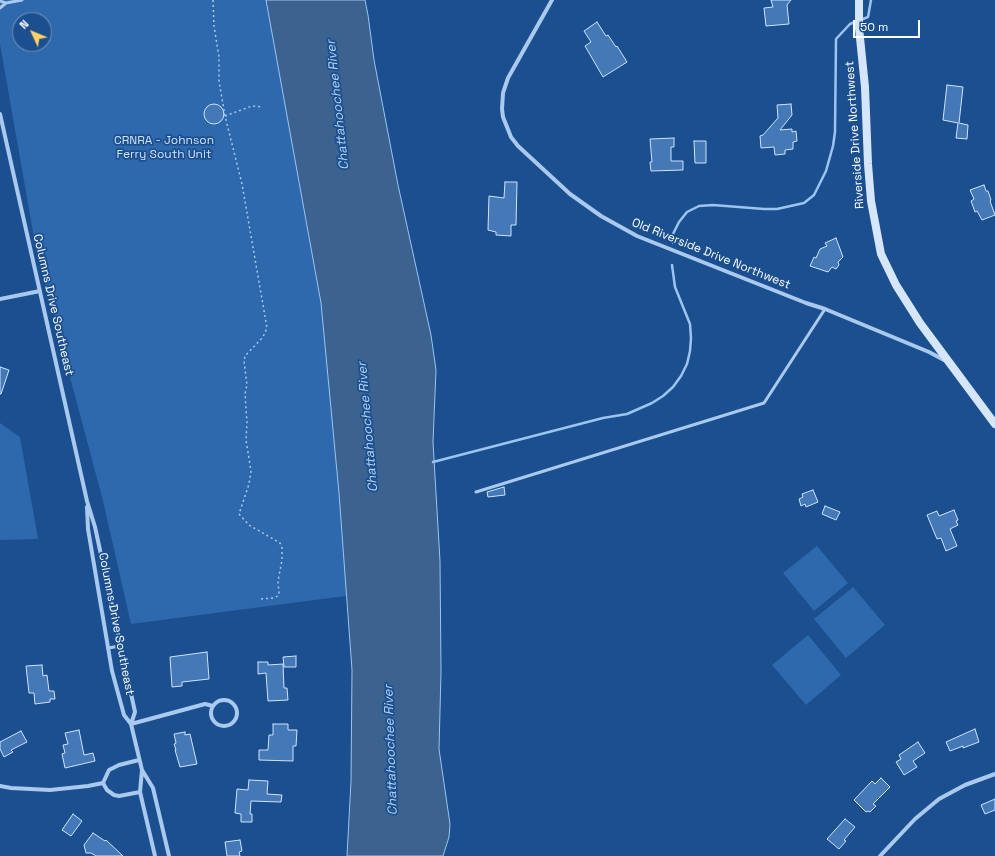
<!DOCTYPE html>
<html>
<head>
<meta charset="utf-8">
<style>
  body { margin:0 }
  #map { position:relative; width:995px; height:856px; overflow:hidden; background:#1b4f8f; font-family:"Space Grotesk",sans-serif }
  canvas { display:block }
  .north { position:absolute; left:12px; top:12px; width:40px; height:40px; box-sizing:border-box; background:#1b4f8f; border:1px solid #7695bc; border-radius:50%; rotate:314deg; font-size:11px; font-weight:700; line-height:16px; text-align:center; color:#fff }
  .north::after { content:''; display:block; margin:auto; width:14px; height:18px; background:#ffd166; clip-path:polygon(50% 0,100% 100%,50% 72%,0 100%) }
  .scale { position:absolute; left:853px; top:20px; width:67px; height:18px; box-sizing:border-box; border:2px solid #fff; border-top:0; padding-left:5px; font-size:12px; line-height:14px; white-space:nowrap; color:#fff; -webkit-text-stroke:3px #1b4f8f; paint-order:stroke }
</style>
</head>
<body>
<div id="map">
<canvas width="995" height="856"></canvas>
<div class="north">N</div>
<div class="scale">50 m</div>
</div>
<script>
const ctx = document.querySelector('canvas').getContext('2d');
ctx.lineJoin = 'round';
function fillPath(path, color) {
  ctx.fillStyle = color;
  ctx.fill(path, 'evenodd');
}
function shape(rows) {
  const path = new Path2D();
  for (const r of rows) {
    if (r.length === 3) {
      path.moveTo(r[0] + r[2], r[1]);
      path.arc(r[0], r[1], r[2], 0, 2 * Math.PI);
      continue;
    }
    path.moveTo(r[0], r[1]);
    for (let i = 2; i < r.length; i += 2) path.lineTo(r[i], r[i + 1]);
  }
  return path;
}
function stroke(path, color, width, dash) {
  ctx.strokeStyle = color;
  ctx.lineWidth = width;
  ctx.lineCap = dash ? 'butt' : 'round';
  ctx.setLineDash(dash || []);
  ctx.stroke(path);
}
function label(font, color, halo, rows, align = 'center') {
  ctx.font = font + ' "Space Grotesk",sans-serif';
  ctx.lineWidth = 3.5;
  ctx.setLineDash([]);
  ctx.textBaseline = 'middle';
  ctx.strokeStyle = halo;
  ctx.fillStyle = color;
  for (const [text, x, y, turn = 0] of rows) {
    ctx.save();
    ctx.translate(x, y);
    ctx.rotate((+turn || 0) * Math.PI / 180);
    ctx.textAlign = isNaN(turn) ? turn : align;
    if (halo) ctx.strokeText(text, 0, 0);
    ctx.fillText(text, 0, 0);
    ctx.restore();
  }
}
fillPath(shape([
  [0,0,286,0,297,62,353,595,131,624,103,501,36,249,0,44],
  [20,20,44,20,44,44,20,44],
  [0,423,20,437,38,539,0,540],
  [817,546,848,583,814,611,783,573],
  [853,587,885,625,846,658,814,619],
  [808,635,841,675,806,705,772,665]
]), '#2e69ad');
const water = shape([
  [266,0,365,0,368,15,374,60,398,185,431,335,436,370,433,442,440,561,441,672,439,749,450,824,449,837,443,856,347,856,351,781,352,670,339,493,321,303,266,0]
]);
fillPath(water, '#3c6290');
stroke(water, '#9cc4f0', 1);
stroke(shape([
  [673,243,673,234,679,222,687,212,699,206,713,205,764,209,777,209,804,203,814,195,826,171,833,146,835,132,836,39,850,24,868,17,871,0],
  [433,462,603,418,627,414,652,403,663,396,673,387,681,376,687,364,690,351,691,338,690,324,675,287,672,265]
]), '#9cc4f0', 2.5);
const building = shape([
  [771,0,791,0,787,5,789,24,766,26,764,8,773,7,771,0],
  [597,22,606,36,608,35,616,47,617,46,627,62,603,77,585,46,591,42,584,31,597,22],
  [947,85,963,87,959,123,968,125,967,139,956,138,958,123,943,120,947,85],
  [791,104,792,115,780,130,792,129,792,132,796,131,797,141,793,142,793,149,785,150,785,154,775,155,774,147,761,148,760,136,763,135,778,118,777,105,791,104],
  [214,114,10],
  [674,138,674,147,671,147,671,161,683,161,683,170,651,171,650,162,652,162,650,139,674,138],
  [694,141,706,141,706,163,695,163,694,141],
  [505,182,517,182,516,225,511,225,511,236,496,235,496,232,488,230,489,196,504,198,505,182],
  [984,185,986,191,988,191,991,200,990,201,995,215,982,220,977,211,975,212,971,201,974,199,970,190,984,185],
  [836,238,843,257,838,262,839,265,836,269,832,267,828,272,810,266,814,257,816,258,820,249,827,246,825,243,836,238],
  [0,367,9,370,1,394,0,394,0,367],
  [504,487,505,495,488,497,487,492,504,487],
  [813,490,818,502,806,507,805,504,801,506,799,499,803,497,802,494,813,490],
  [825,506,840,512,836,520,822,514,825,506],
  [954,510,958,520,956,521,958,525,950,529,957,546,946,551,941,538,937,539,927,515,937,511,939,516,954,510],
  [207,652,209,679,182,682,182,686,172,687,170,657,207,652],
  [296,656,296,667,284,667,283,657,296,656],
  [258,662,268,662,268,665,283,664,284,688,287,688,288,700,268,701,266,673,258,674,258,662],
  [42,665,43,676,47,675,49,691,54,691,55,699,50,699,50,702,35,704,34,693,29,693,26,666,42,665],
  [273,724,288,724,288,730,297,730,296,746,293,746,293,761,259,760,259,750,268,750,269,735,273,735,273,724],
  [975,729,979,742,963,748,963,746,950,751,946,742,975,729],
  [79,730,84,755,93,753,95,761,65,768,62,754,65,753,63,745,68,744,65,733,79,730],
  [21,731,27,742,11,750,13,752,4,757,0,749,0,742,21,731],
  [185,732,185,735,190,734,197,764,180,767,175,750,176,750,174,744,176,743,174,734,185,732],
  [918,742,925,753,913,761,917,767,904,775,896,762,901,759,899,755,918,742],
  [881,778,890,787,873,804,876,806,870,812,868,811,866,812,854,800,872,781,875,784,881,778],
  [249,780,268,781,267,794,282,795,281,802,251,801,250,814,252,814,252,822,241,822,241,814,235,813,237,789,248,790,249,780],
  [995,799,995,810,985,814,981,805,995,799],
  [73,814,82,821,71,836,62,830,73,814],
  [845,819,855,827,844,840,846,841,839,849,827,839,845,819],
  [93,833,105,841,106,840,123,856,96,856,91,853,86,853,84,845,93,833],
  [240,840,242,851,239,852,240,856,227,856,225,842,240,840]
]);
fillPath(building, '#4478b7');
stroke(building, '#cfe3fa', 1);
stroke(shape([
  [213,0,214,26,219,57,219,81,225,116,242,184,267,328,263,337,245,356,244,361,247,385,245,394,247,422,246,440,251,471,249,484,239,514,249,525,280,543,282,548,282,560,278,581,279,593,278,596,273,598,261,599],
  [225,116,252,106,262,107]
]), '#a9c9ee', 1.5, [2, 3]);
stroke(shape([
  [0,1,6,3,22,0],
  [0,8,6,3],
  [476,492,764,403,825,309],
  [108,648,120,646]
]), '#a9c9ee', 3);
stroke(shape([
  [552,0,508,78,503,93,502,109,503,117,511,137,518,146,570,194,601,216,637,236,806,303,825,309,929,352,944,360],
  [0,114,87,501,95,527,135,712,131,724,142,770],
  [0,299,40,291],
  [87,507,88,529,112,671,124,715,131,724],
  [224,713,13],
  [131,724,205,704,213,706],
  [139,760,119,765,109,770,103,783,107,790,114,795,119,796,140,792],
  [0,786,11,788,50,790,88,786,103,783],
  [155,856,140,792,142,770,153,788,169,856],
  [880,856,915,819,939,799,965,785,995,774]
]), '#a9c9ee', 4);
stroke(shape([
  [859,0,859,28,865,87,868,164,871,201,881,254,896,285,920,323,995,424]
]), '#d6e6fa', 8);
label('12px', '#fff', '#1b4f8f', [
  ["Riverside Drive Northwest",855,135,-94],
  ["Old Riverside Drive Northwest",711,254,22],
  ["Columns Drive Southeast",53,305,77],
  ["Columns Drive Southeast",116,624,79]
]);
label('12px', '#cfe3fa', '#1b4f8f', [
  ["CRNRA - Johnson",164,141],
  ["Ferry South Unit",164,155]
]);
label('italic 13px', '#b5d3f5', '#1b4f8f', [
  ["Chattahoochee River",338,105,-96],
  ["Chattahoochee River",368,427,-95],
  ["Chattahoochee River",391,750,-92]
]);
</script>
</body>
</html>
